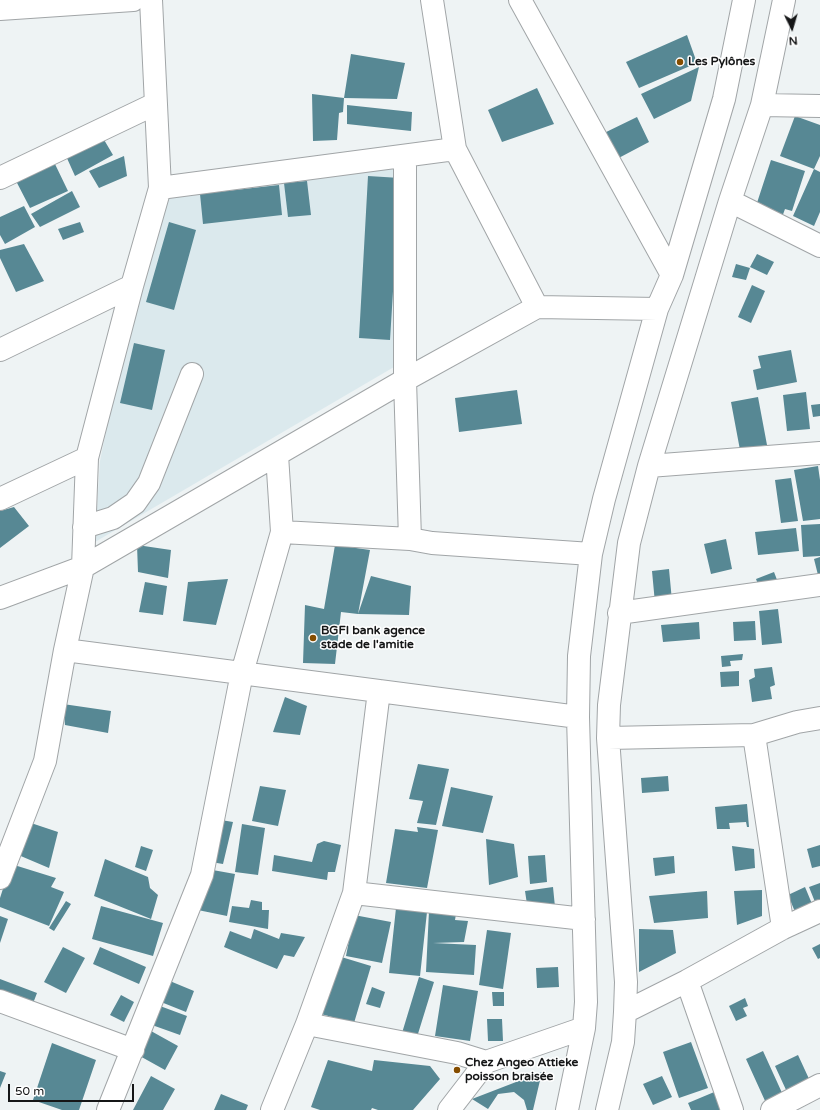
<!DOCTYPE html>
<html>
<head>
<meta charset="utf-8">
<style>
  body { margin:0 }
  #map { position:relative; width:820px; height:1110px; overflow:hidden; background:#eef3f4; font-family:"Varela Round",sans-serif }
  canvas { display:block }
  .north { position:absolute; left:772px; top:8px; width:40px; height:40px; -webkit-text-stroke:3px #fff; paint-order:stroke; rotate:175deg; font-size:11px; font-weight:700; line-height:16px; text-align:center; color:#151617 }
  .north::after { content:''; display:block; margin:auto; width:14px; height:18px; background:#151617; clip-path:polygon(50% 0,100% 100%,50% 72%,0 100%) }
  .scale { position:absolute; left:8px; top:1084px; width:126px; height:18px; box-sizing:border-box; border:2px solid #151617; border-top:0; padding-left:5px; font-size:12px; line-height:14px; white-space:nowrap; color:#151617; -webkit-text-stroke:3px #fff; paint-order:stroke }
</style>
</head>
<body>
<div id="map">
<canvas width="820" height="1110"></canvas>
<div class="north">N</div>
<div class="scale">50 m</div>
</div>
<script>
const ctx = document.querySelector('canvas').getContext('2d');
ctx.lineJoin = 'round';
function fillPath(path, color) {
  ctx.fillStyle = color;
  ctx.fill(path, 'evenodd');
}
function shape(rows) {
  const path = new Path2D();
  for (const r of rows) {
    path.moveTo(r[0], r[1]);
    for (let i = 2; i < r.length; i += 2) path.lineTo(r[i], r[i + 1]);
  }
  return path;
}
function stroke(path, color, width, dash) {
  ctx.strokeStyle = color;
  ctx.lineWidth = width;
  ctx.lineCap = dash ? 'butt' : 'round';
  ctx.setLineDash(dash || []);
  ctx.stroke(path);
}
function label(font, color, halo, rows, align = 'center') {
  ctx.font = font + ' "Varela Round",sans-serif';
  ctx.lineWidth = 3;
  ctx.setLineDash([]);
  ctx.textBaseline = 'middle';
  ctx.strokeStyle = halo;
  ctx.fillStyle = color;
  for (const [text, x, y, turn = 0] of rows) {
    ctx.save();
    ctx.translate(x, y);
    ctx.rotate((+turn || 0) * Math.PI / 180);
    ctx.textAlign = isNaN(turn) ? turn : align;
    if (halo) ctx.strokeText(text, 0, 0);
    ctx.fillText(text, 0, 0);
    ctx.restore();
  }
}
fillPath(shape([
  [401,166,403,292,394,367,95,542,100,461,124,341,168,195]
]), '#dbe9ed');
fillPath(shape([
  [687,35,697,63,639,88,626,62],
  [351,54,405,63,397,99,344,98],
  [699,67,691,101,654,119,641,94],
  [537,88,554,124,502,142,488,110],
  [312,94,344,98,343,112,339,113,337,140,313,141],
  [347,105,412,112,411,131,347,124],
  [795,116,820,125,820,156,814,169,780,156],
  [637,117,649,142,613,161,600,135],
  [103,138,113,155,75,176,66,156],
  [124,156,127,176,99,188,89,171],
  [771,160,805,171,792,211,785,209,781,220,754,212],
  [54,162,68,191,30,208,15,179],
  [814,169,820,172,820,212,814,226,793,216],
  [368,176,400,178,390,340,359,338],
  [307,181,311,215,288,217,284,183],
  [279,185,282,215,203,224,200,194],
  [72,191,80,207,40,227,31,214],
  [24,206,35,227,5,244,0,235,0,217],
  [80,222,84,232,63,240,58,229],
  [169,222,196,230,174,310,146,302],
  [24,244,44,281,16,292,0,258,0,250],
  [757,254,774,262,767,275,750,267],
  [736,264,750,268,746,280,732,277],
  [752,285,765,291,751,323,738,317],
  [134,343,165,350,152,410,120,403],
  [791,350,797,382,757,390,753,370,761,368,758,356],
  [517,390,522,424,459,432,455,398],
  [806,392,810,429,787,431,783,395],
  [758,397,767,445,740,450,731,402],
  [820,404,820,416,813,417,811,405],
  [818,466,820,480,820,519,803,521,794,470],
  [791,478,798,521,781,523,775,480],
  [14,507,29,526,0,548,0,511],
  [820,524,820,556,803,557,801,525],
  [796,528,799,551,758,555,755,532],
  [726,539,732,569,711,574,704,544],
  [137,545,171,550,168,578,138,572],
  [335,545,370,550,358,614,371,576,411,586,409,615,358,614,341,612,335,664,303,663,305,605,324,609],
  [820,557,820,574,818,575,814,559],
  [669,569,672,601,655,603,652,571],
  [774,572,779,585,761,592,756,579],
  [228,579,216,625,183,621,188,582],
  [145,582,167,586,163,615,139,612],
  [778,609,782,643,762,645,759,611],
  [755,621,756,640,734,641,733,622],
  [699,622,700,639,663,642,661,625],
  [743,654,742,660,730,661,731,666,722,667,721,656],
  [772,667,775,685,770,687,772,699,752,702,749,680,755,677,754,669],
  [739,671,739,686,721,687,720,672],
  [285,697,307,706,300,735,273,732],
  [63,704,111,711,108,733,65,725],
  [418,764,449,769,436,825,417,823,423,801,409,799],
  [668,776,669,791,642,793,641,778],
  [260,786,286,790,278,826,252,821],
  [451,787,493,796,483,833,442,826],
  [747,804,749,827,747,827,746,822,729,823,730,829,717,829,715,807],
  [221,820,233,822,223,864,211,862],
  [28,822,58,832,49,868,16,854],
  [242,824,265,828,258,875,235,872],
  [417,827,438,830,427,888,386,883,395,829,418,832],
  [486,839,514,844,518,877,489,885],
  [324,841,341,845,335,872,328,872,327,880,272,871,274,855,312,862,317,844],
  [820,845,820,866,812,868,807,849],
  [141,846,153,850,146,871,135,867],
  [732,846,754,849,755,868,735,871],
  [545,855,547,882,530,884,528,856],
  [674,856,675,873,655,876,653,858],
  [105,859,148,877,150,888,158,895,151,919,94,896],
  [11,864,56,878,51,887,64,892,49,926,0,907,0,898],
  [207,869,235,874,227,916,193,909],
  [820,883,820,906,817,907,809,887],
  [553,887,555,907,528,911,525,891],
  [805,887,815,911,798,919,788,895],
  [762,890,762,916,737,925,734,891],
  [707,891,708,918,654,923,649,896],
  [251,900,262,902,262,910,269,910,268,929,229,922,232,906,249,908],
  [66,901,71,904,54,931,49,928],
  [101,906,163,923,153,956,92,939],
  [396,908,427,912,420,976,389,973],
  [429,911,456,914,455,920,468,921,464,942,433,943,476,945,474,975,426,972],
  [354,915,391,922,382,963,346,956],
  [0,916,8,919,0,943],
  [254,929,279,939,281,933,305,937,294,957,284,955,277,969,224,947,230,931,251,939],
  [639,929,673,930,676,953,639,972],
  [487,930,511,933,503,989,479,985],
  [820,944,820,958,818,959,812,948],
  [63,947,85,958,66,993,44,982],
  [100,947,146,967,139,984,93,964],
  [338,956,371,966,354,1023,321,1014],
  [558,967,559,987,537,988,536,968],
  [419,977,434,982,417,1037,402,1033],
  [0,979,37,993,32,1006,0,995],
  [165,979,194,991,186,1012,156,1000],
  [443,985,478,991,470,1041,435,1036],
  [372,987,385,992,380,1008,366,1004],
  [492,992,504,992,504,1006,493,1006],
  [121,995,134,1002,124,1022,110,1015],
  [745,998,748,1006,743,1008,747,1016,736,1021,729,1006],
  [160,1006,187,1016,180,1035,152,1025],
  [487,1019,502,1019,503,1041,488,1041],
  [151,1031,178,1046,165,1070,138,1055],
  [691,1042,708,1088,679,1098,663,1052],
  [52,1043,96,1060,79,1110,62,1110,33,1100],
  [763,1051,783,1095,766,1103,746,1059],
  [798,1055,810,1081,787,1092,775,1066],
  [328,1060,372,1071,374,1060,430,1066,440,1079,413,1110,378,1110,372,1108,371,1110,320,1110,311,1107],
  [0,1071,6,1073,0,1088],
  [542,1072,533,1110,527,1110,524,1100,514,1092,498,1094,488,1109,472,1099],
  [151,1076,175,1089,163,1110,133,1110],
  [662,1076,672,1097,653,1105,643,1084],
  [719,1090,726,1107,719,1110,691,1110,688,1103],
  [221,1094,248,1105,246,1110,214,1110]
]), '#578894');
const minor = shape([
  [432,0,455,149,537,307],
  [520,0,672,275],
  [0,9,133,0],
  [762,105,820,106],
  [405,156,405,380,410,539],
  [0,178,155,104],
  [160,188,455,149],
  [730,201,820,246],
  [0,350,132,286],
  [649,466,820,453],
  [0,499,87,458],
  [84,527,113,518,135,503,149,483,192,374],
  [282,532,410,539,432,543,591,554],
  [0,598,83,567,405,380,537,307,657,309],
  [619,613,820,585],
  [65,650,578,717],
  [754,735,783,928],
  [608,738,754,735,797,722,820,718],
  [0,878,45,761,65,650,83,567,87,458,132,286,160,188,151,0],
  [354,893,584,919],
  [687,981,732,1110],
  [0,1001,133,1050],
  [625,1012,687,981,783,928,820,911],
  [307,1024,457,1053,486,1062],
  [108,1110,202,875,242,673,282,532,277,455],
  [272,1110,307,1024,354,893,379,691],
  [449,1110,486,1062,584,1028],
  [567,1110,584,1028,586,1002,578,717,579,656,591,554,604,499,657,309,672,275,724,99,744,0],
  [607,1110,623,1042,625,1012,626,982,608,738,609,705,629,543,649,466,730,201,762,105,784,0],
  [772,1110,820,1085]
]);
stroke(minor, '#a1a5a7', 24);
stroke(minor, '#fff', 22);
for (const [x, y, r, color] of [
  [680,62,4,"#854d00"],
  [313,638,4,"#854d00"],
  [457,1070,4,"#854d00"]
]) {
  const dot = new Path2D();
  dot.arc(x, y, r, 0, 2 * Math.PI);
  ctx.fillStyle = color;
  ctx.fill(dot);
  stroke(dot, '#fff', 1.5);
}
label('bold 12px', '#151617', '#fff', [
  ["Les Pylônes",688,62],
  ["BGFI bank agence",321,631],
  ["stade de l'amitie",321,645],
  ["Chez Angeo Attieke",465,1063],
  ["poisson braisée",465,1077]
], 'left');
</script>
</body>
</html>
